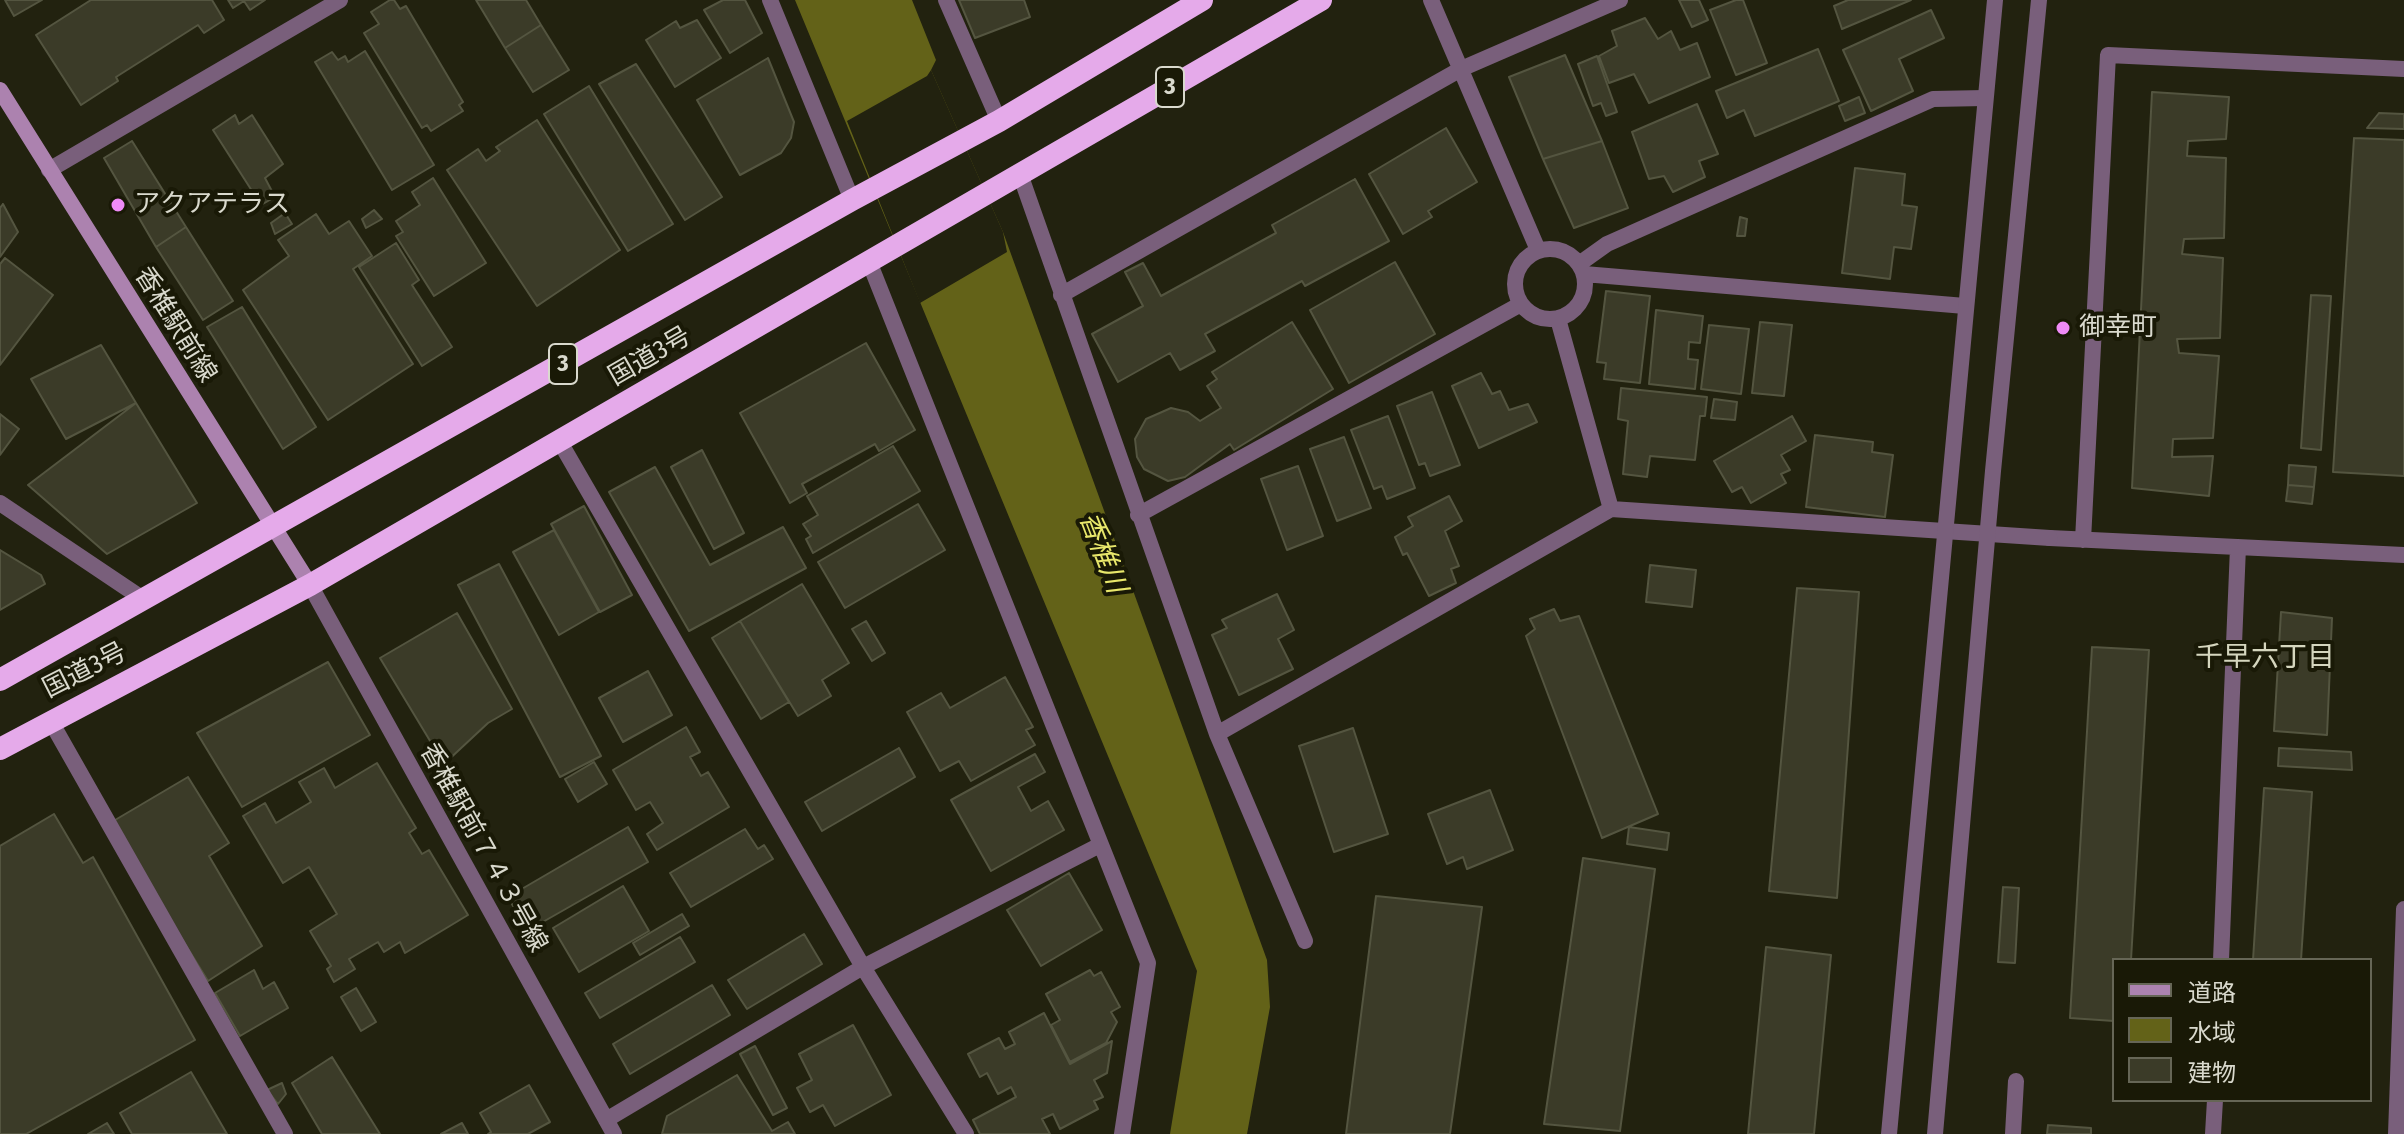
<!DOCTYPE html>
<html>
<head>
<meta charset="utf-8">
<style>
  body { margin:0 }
  #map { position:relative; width:2404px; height:1134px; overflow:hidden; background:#22220f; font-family:"Fira Sans Condensed","Noto Sans JP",sans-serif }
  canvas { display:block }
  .legend { position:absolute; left:2112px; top:958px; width:260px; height:144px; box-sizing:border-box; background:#191906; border:2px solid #666656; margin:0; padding:10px 14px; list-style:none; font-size:24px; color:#d9d9cd }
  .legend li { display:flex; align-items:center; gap:16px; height:40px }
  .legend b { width:40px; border:2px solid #666656 }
</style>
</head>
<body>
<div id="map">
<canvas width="2404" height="1134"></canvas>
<ul class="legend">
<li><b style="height:10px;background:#ac82af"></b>道路</li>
<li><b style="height:22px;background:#636218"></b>水域</li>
<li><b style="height:22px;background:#3b3b28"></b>建物</li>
</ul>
</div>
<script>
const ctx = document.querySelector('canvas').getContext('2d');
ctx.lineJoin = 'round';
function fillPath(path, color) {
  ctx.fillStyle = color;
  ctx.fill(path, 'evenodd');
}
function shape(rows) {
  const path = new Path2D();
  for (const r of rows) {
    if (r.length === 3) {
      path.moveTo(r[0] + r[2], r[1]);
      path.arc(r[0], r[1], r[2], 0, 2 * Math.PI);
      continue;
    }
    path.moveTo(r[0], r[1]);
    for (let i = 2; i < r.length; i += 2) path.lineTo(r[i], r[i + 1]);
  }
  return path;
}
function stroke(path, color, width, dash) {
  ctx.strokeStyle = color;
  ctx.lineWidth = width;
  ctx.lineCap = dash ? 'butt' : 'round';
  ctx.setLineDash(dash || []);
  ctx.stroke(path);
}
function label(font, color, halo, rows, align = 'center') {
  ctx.font = font + ' "Fira Sans Condensed","Noto Sans JP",sans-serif';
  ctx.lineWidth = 8;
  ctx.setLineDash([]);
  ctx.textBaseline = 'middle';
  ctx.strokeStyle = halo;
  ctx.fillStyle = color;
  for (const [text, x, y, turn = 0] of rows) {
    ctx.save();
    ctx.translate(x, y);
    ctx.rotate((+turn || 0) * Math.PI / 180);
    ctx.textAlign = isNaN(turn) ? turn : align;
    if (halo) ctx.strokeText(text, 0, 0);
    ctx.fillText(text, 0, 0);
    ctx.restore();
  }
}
fillPath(shape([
  [795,0,912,0,936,60,931,70,1003,232,1267,960,1270,1007,1247,1134,1170,1134,1197,971]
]), '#636218');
fillPath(shape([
  [931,70,1003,232,1007,252,920,303,847,121,927,76]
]), '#22220f');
const building = shape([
  [5,0,42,0,14,16,5,0],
  [91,0,212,0,224,20,204,33,198,25,116,77,118,81,81,105,36,35,91,0],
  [228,0,265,0,250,10,244,1,233,8,228,0],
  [390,0,394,0,400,9,406,6,463,102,459,105,463,111,431,131,427,125,422,128,364,33,379,24,371,12,390,0],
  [476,0,526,0,541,25,505,48,476,0],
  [723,0,745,0,762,33,730,53,704,10,723,0],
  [959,0,1024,0,1030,17,975,38,959,0],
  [1679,0,1699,0,1708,20,1692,27,1679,0],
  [1736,0,1743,0,1767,63,1736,75,1710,10,1736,0],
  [1848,0,1911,0,1842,29,1834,6,1848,0],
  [1931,10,1944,38,1899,59,1913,91,1871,111,1843,50,1931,10],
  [1645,18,1658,39,1671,31,1680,50,1697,43,1710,77,1649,103,1634,74,1609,83,1599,56,1617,46,1612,31,1645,18],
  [697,20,721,58,675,87,646,40,676,21,680,28,697,20],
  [541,25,569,70,533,92,505,48,541,25],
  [1818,49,1839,101,1755,136,1744,110,1727,118,1716,91,1818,49],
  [365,51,434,165,392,190,315,62,332,52,338,60,345,56,348,62,365,51],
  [1565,55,1602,141,1543,159,1509,77,1565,55],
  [1597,56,1617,112,1606,116,1601,103,1593,106,1578,64,1597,56],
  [768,58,794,122,791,138,781,153,740,175,697,100,768,58],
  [636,64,722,197,685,220,599,84,636,64],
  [589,86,673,224,628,251,544,114,589,86],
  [2152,92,2229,97,2226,139,2188,141,2187,156,2226,158,2224,238,2184,239,2182,254,2223,258,2220,338,2177,339,2179,353,2219,356,2213,438,2173,439,2172,457,2213,456,2209,496,2132,488,2152,92],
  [1859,97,1865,113,1845,121,1839,106,1859,97],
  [1697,104,1718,154,1699,161,1705,177,1673,192,1664,176,1649,179,1632,132,1697,104],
  [2379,113,2404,114,2404,129,2367,128,2379,113],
  [235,115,239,124,252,115,283,164,265,178,275,197,261,205,213,130,235,115],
  [537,120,620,250,537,306,447,170,478,149,486,161,500,151,496,147,537,120],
  [1446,128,1477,182,1428,211,1432,217,1403,234,1369,174,1446,128],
  [2354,138,2404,140,2404,476,2333,472,2354,138],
  [132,141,186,227,156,247,104,158,132,141],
  [1602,141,1628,208,1574,228,1543,159,1602,141],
  [1855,168,1905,174,1902,205,1917,207,1911,249,1894,247,1890,279,1842,273,1855,168],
  [433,178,486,263,434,296,396,236,403,232,396,221,420,205,412,192,433,178],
  [1355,179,1389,241,1305,286,1302,281,1205,334,1215,351,1180,370,1170,353,1118,382,1092,334,1143,306,1125,272,1143,263,1161,296,1276,233,1272,225,1355,179],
  [3,204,18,232,0,257,0,208,3,204],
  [374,210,382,219,366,228,362,219,374,210],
  [285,213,292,224,275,234,271,223,285,213],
  [316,214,329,234,349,221,372,256,353,269,413,364,328,420,243,290,289,256,278,240,316,214],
  [1740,217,1747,219,1745,236,1737,236,1740,217],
  [186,227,233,301,203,320,156,247,186,227],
  [396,243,419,280,412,285,452,347,422,366,359,267,396,243],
  [5,258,53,295,0,365,0,264,5,258],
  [1395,262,1435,334,1349,383,1310,310,1395,262],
  [1606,291,1650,296,1640,383,1604,379,1606,363,1597,362,1606,291],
  [2311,295,2331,296,2321,450,2301,448,2311,295],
  [242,307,316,427,283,449,207,327,242,307],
  [1656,310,1703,316,1700,343,1689,342,1688,359,1698,360,1695,389,1649,384,1656,310],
  [1292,322,1333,389,1234,450,1230,444,1185,477,1168,481,1144,469,1137,457,1135,439,1146,419,1171,408,1188,412,1200,421,1221,408,1207,386,1217,379,1212,372,1292,322],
  [1760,322,1792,325,1784,396,1752,393,1760,322],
  [1709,325,1749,329,1741,394,1701,389,1709,325],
  [866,343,915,430,879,451,875,444,802,484,807,493,790,503,740,413,866,343],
  [101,345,136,403,66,439,31,379,101,345],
  [1481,373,1492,394,1500,391,1509,410,1528,404,1537,422,1479,448,1452,386,1481,373],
  [1621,388,1707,397,1705,416,1700,416,1695,460,1650,456,1647,477,1623,474,1628,421,1618,419,1621,388],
  [1432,392,1460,465,1430,476,1425,463,1419,465,1397,406,1432,392],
  [1714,399,1737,402,1735,420,1711,418,1714,399],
  [136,403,197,503,107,554,28,485,136,403],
  [0,414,19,429,0,455,0,414],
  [1388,416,1415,488,1387,499,1382,486,1374,489,1351,430,1388,416],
  [1792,416,1806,441,1781,455,1790,470,1781,474,1786,483,1751,503,1742,487,1732,492,1714,461,1792,416],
  [1815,435,1873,442,1872,452,1893,455,1885,517,1806,507,1815,435],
  [1344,437,1371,508,1337,521,1310,449,1344,437],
  [893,446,920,491,813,553,806,539,811,536,803,524,818,515,807,496,893,446],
  [702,450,744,533,714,549,671,467,702,450],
  [2289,465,2316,467,2314,487,2288,485,2289,465],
  [1298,466,1323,536,1287,550,1261,479,1298,466],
  [655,467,710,565,783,527,806,568,689,631,609,492,655,467],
  [2288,485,2314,487,2312,504,2286,501,2288,485],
  [1449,496,1462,521,1445,531,1459,566,1451,569,1456,583,1429,596,1407,553,1403,555,1395,537,1413,526,1408,517,1449,496],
  [918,504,945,550,845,608,818,562,918,504],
  [584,506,632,595,600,612,551,524,584,506],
  [554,530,599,612,559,635,513,552,554,530],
  [0,550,41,575,45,584,0,610,0,550],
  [499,564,601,756,560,777,458,585,499,564],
  [1650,565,1696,570,1692,607,1646,602,1650,565],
  [802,584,849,663,822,680,831,696,798,716,740,621,802,584],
  [1797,588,1859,592,1837,898,1769,891,1797,588],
  [1277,594,1294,630,1278,639,1293,669,1239,695,1212,635,1227,628,1222,620,1277,594],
  [1554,609,1560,621,1579,616,1658,814,1602,838,1526,636,1535,629,1530,619,1554,609],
  [2281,612,2332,618,2327,735,2274,731,2281,612],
  [457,613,512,709,488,723,444,764,380,658,457,613],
  [740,621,789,702,761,719,712,638,740,621],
  [866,621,885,653,872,661,852,629,866,621],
  [2092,647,2149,650,2131,960,2114,960,2114,1021,2070,1018,2092,647],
  [328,662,370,735,242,807,197,733,328,662],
  [648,671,672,715,623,742,599,698,648,671],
  [1005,677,1033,727,1026,730,1035,745,971,781,959,761,940,771,907,712,941,693,950,708,1005,677],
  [686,727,700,752,690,757,701,776,708,772,729,807,657,850,647,834,663,823,650,802,636,810,613,770,686,727],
  [1353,728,1388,834,1334,852,1299,746,1353,728],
  [899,748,915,777,822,831,805,802,899,748],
  [2279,748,2351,752,2352,770,2278,766,2279,748],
  [1035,754,1045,772,1018,787,1031,811,1048,801,1064,830,991,871,951,800,1035,754],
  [594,762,607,784,578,802,565,779,594,762],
  [377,763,416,828,409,833,422,854,429,850,468,915,405,953,400,942,384,952,378,942,349,959,355,969,334,982,327,969,331,966,310,931,337,914,309,867,283,883,243,816,265,803,276,823,311,802,299,782,324,768,335,788,377,763],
  [188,777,229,843,209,856,262,946,208,981,110,823,188,777],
  [2264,788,2312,792,2301,960,2253,960,2264,788],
  [1490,790,1513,850,1467,869,1463,857,1447,864,1428,814,1490,790],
  [54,814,83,863,93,857,195,1040,26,1134,0,1134,0,846,54,814],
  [628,827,648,862,527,931,508,897,628,827],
  [1629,827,1669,833,1667,850,1627,844,1629,827],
  [745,829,758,849,764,845,773,859,691,907,670,873,745,829],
  [1583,858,1655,869,1620,1131,1544,1124,1583,858],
  [1069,873,1102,930,1041,966,1007,910,1069,873],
  [623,886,649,931,579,972,553,928,623,886],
  [2003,887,2019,888,2015,963,1998,962,2003,887],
  [1376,896,1482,907,1450,1134,1346,1134,1376,896],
  [682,914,689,926,640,955,633,943,682,914],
  [804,934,822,964,747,1009,728,980,804,934],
  [680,937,695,962,600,1018,585,993,680,937],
  [1766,947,1831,955,1814,1134,1748,1134,1766,947],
  [254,970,263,989,274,982,288,1008,240,1036,215,993,254,970],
  [1090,970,1094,976,1101,972,1120,1007,1111,1012,1117,1022,1106,1043,1070,1062,1051,1025,1060,1020,1046,994,1090,970],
  [712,985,730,1015,630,1074,613,1044,712,985],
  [356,988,376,1022,361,1031,341,997,356,988],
  [1044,1013,1070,1064,1112,1041,1107,1073,1094,1080,1103,1097,1094,1101,1098,1109,1060,1129,1053,1114,1042,1119,1050,1134,980,1134,973,1120,1016,1097,1011,1087,998,1094,987,1073,980,1077,968,1054,999,1038,1005,1049,1015,1044,1009,1032,1044,1013],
  [853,1025,891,1095,835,1126,823,1105,810,1112,797,1088,812,1080,799,1054,853,1025],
  [755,1046,787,1108,773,1115,740,1054,755,1046],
  [332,1057,380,1134,322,1134,292,1083,332,1057],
  [191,1072,227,1134,132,1134,120,1113,191,1072],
  [737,1075,772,1131,788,1122,795,1134,662,1134,667,1116,737,1075],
  [282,1083,286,1094,278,1104,267,1090,282,1083],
  [529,1085,550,1122,528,1134,488,1134,491,1132,480,1113,529,1085],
  [107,1123,114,1134,88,1134,107,1123],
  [462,1123,468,1134,441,1134,462,1123],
  [2048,1125,2091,1128,2091,1134,2047,1134,2048,1125]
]);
fillPath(building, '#3b3b28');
stroke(building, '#545540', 2);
stroke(shape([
  [2050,538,2404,555],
  [2083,540,2108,55,2404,69],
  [2221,960,2238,547],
  [2013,1134,2016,1081],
  [2213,1134,2215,1100],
  [2396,1134,2404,909]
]), '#795f7b', 16);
stroke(shape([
  [770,0,852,200],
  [946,0,999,121],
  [1431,0,1538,250],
  [49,170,340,0],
  [1020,174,1217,734,1305,941],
  [1550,284,35],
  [870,264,1148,963,1122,1134],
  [1579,264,1607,244,1933,99,1985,98],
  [1584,274,1965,306],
  [1061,295,1461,69,1620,0],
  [1558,319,1611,509],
  [560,442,863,967,966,1134],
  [0,503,143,599],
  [1138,515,1521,304],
  [310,585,614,1134],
  [50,720,285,1134],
  [1217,734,1611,509,2050,538],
  [606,1120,863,967,1100,845]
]), '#795f7b', 16);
stroke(shape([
  [1889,1134,1995,0],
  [1935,1134,1993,471,2039,0]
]), '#795f7b', 16);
stroke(shape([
  [0,90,310,585]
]), '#ac82af', 16);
stroke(shape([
  [0,680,852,200,999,121,1202,0],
  [0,749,310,585,1321,0]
]), '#e5aaea', 22);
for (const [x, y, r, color] of [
  [118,205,8,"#ef8bf7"],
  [2063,328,8,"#ef8bf7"]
]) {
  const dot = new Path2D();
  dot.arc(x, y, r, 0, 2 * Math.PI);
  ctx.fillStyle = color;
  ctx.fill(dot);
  stroke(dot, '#191906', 3);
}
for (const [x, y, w] of [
  [1170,87,28],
  [563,364,28]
]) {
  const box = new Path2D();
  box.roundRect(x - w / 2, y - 20, w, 40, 6);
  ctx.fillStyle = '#191906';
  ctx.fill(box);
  stroke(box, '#d9d9cd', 2);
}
label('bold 24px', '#d9d9cd', null, [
  ["3",1170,87],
  ["3",563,364]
]);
label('26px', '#d9d9cd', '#191906', [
  ["アクアテラス",134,205],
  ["御幸町",2079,328]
], 'left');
label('26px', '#d9d9cd', '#191906', [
  ["香椎駅前線",175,325,58],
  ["国道3号",650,357,-30],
  ["国道3号",85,671,-27],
  ["香椎駅前７４３号線",483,848,61]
]);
label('italic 28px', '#e8e76b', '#191906', [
  ["香椎川",1102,553,69]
]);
label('28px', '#d5d6be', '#191906', [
  ["千早六丁目",2265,658]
]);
</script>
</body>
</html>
